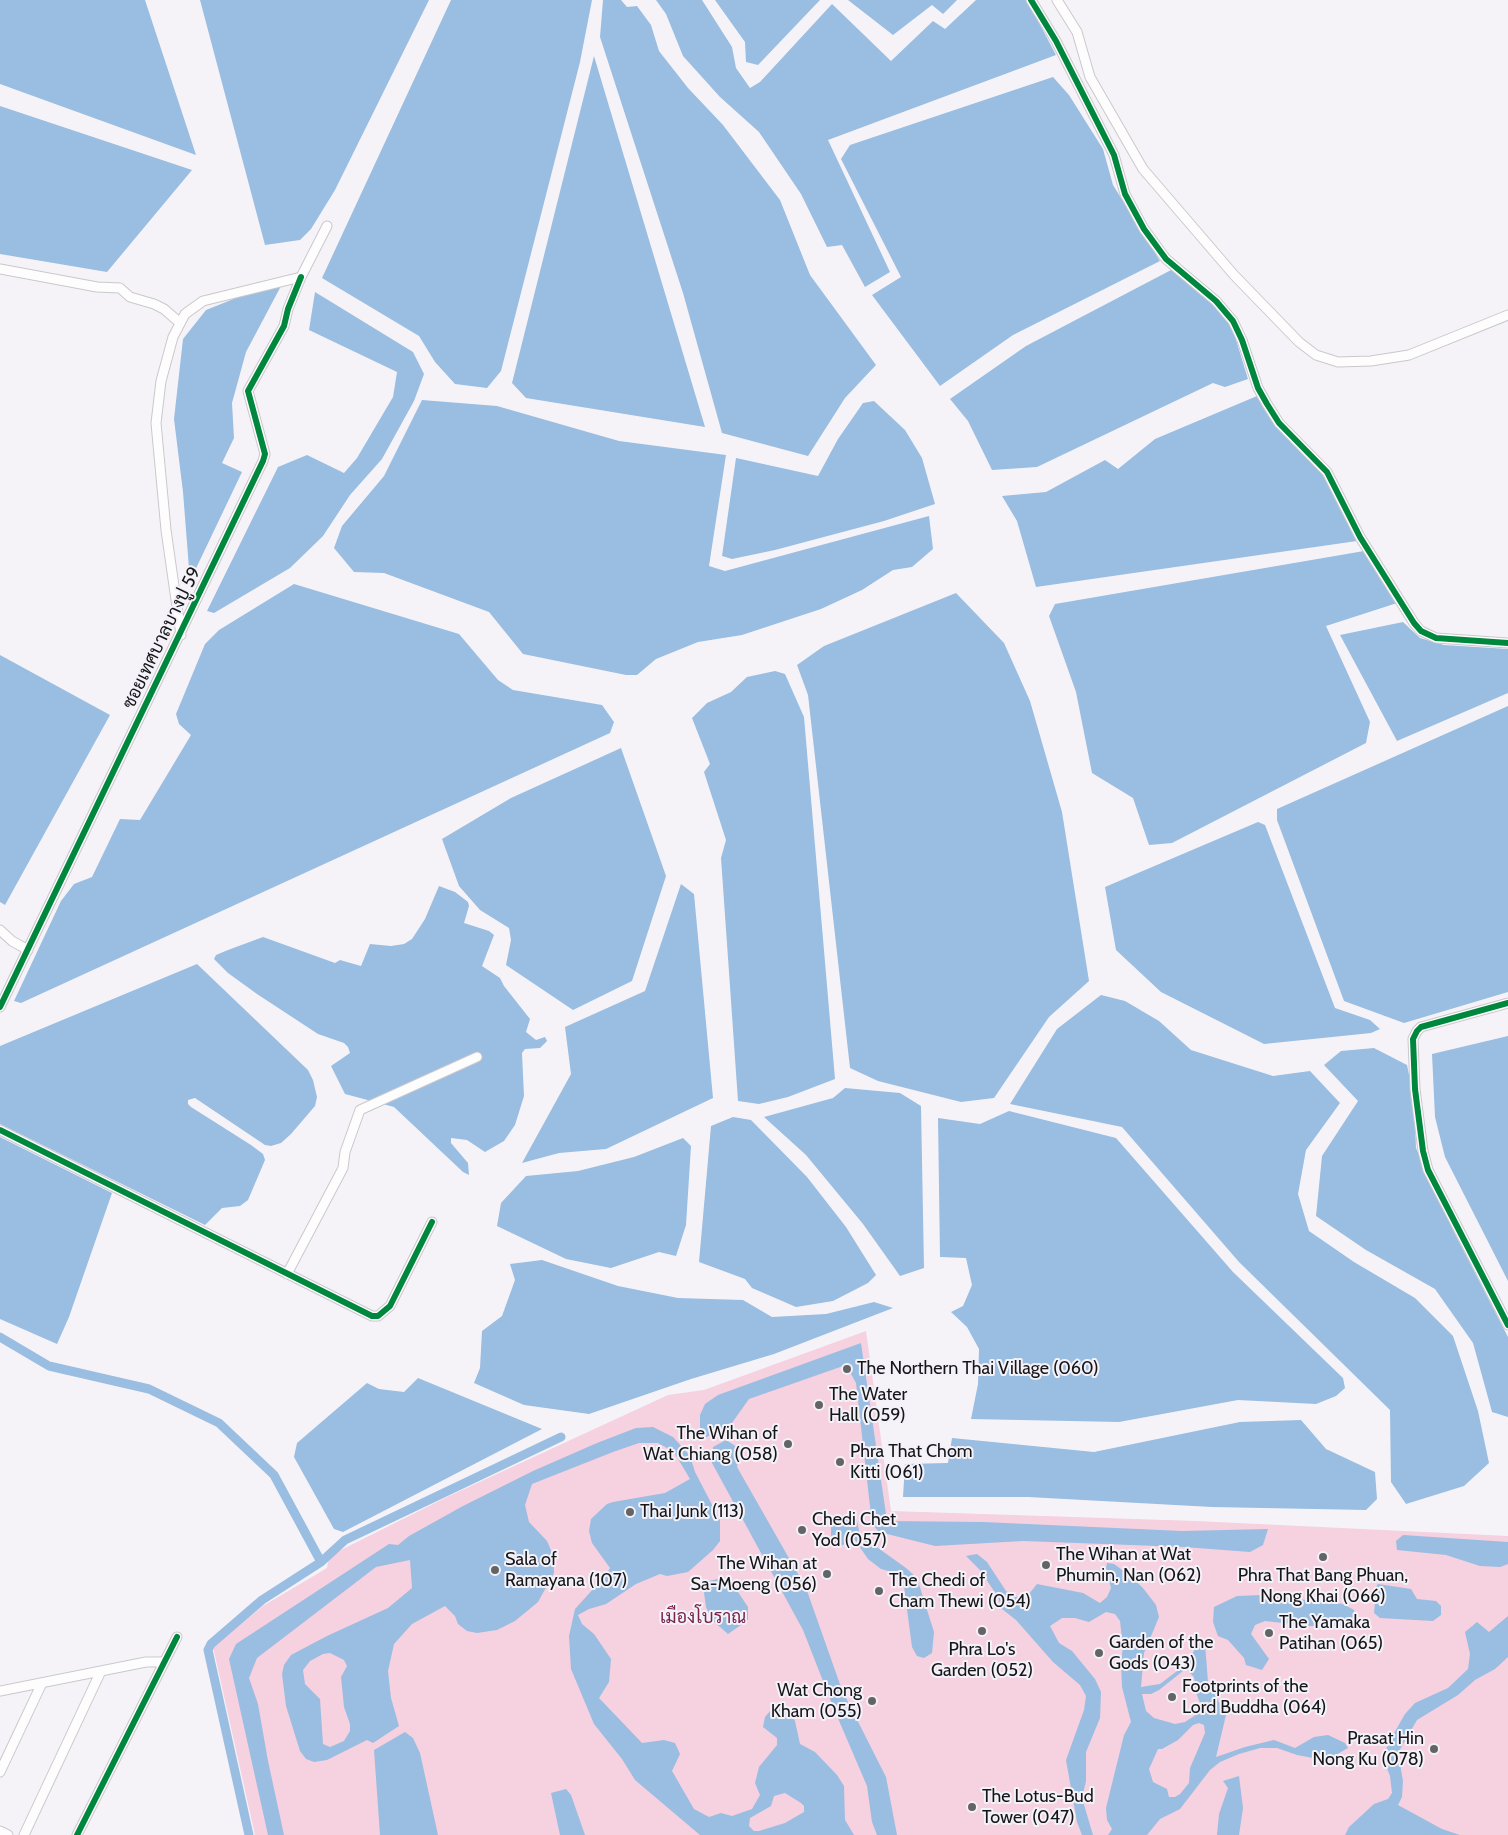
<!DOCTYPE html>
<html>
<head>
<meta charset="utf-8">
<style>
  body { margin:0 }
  canvas { display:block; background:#f5f3f8 }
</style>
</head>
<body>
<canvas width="1508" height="1835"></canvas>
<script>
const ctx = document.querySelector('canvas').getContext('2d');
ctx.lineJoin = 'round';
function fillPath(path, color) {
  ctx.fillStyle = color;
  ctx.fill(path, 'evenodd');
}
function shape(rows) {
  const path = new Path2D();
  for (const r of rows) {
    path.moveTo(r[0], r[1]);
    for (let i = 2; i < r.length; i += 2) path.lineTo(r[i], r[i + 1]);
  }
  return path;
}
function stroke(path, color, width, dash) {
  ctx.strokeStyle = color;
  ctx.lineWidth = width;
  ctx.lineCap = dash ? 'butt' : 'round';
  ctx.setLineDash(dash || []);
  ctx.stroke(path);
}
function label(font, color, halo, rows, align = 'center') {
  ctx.font = font + ' Cabin,Sarabun,sans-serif';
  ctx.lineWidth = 4;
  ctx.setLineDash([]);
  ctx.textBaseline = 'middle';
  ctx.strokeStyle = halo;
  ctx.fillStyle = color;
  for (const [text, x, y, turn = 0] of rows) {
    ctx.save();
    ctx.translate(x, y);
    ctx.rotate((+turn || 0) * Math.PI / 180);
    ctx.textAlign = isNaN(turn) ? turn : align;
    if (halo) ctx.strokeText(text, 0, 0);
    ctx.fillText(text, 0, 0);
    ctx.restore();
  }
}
fillPath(shape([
  [866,1331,891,1511,1196,1521,1508,1536,1508,1835,255,1835,213,1647,263,1606,327,1568,329,1556,447,1497,668,1395,704,1390]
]), '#f6d1e0');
fillPath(shape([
  [0,0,145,0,196,155,0,84],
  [200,0,429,0,335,190,311,229,300,240,265,245],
  [451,0,592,0,580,62,501,371,487,388,455,384,435,362,419,336,322,278],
  [603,0,621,0,627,7,637,6,651,25,659,51,688,88,723,125,780,200,810,275,876,365,845,398,808,456,722,433,683,293,600,37],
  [656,0,702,0,732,47,736,68,750,88,760,82,832,4,891,61,933,21,945,29,976,0,1027,0,1056,55,828,140,890,272,865,287,842,245,827,247,801,194,759,132,720,97,683,56,666,14],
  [715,0,820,0,758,65,746,62,745,42],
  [848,0,957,0,943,14,932,5,893,35],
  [594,56,705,427,526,398,512,383],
  [1053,77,1069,95,1103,149,1113,185,1160,261,1013,335,940,386,872,295,901,277,841,159,850,145],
  [0,106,192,170,107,272,0,254],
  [1173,269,1215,302,1233,330,1248,379,1225,387,1213,383,1037,467,992,470,968,421,950,399,1026,346],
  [281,286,246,352,232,403,234,438,222,463,242,472,190,581,183,492,174,419,183,339,206,310,241,296],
  [315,292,413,352,424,374,414,401,382,459,350,495,323,536,290,568,214,613,207,611,278,467,307,455,344,473,357,458,393,397,397,372,309,330],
  [1257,396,1276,422,1320,468,1357,541,1036,587,1017,521,1002,496,1046,492,1105,460,1118,469,1155,439],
  [422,400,497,406,619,441,726,455,709,566,725,571,929,516,933,549,912,567,893,570,862,590,821,609,742,635,698,642,656,659,637,675,626,675,523,654,489,612,384,573,354,572,334,548,342,526,384,476],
  [874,401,905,430,922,458,935,504,884,521,775,550,732,559,722,556,736,458,818,476,838,439,863,403],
  [1364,551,1397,603,1326,626,1370,722,1366,743,1172,843,1149,845,1133,798,1092,773,1076,692,1049,616,1055,604],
  [294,584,459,634,498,680,513,690,602,705,614,722,610,733,21,1003,14,1001,61,901,74,884,92,877,120,819,140,820,191,735,179,724,176,714,205,644,219,630],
  [956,593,1004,643,1030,701,1062,812,1089,981,1049,1017,994,1098,961,1102,878,1081,850,1068,808,695,797,665,824,646],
  [1403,622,1420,638,1444,645,1508,649,1508,693,1397,741,1340,635],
  [0,655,110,715,5,905,0,902],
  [775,671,785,674,804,717,835,1079,788,1097,759,1104,738,1101,721,858,726,840,704,772,710,764,692,718,707,703,731,692,747,677],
  [1508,706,1508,992,1404,1023,1344,1001,1277,820,1277,809],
  [621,748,666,876,632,981,573,1010,506,965,511,940,509,928,480,910,459,886,442,839,511,798],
  [1258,822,1265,825,1335,1008,1370,1020,1380,1029,1371,1033,1264,1044,1161,992,1116,950,1105,887],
  [681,884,694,894,713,1098,606,1149,559,1153,522,1163,571,1074,565,1027,645,991],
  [439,886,455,892,468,902,469,906,464,923,489,931,494,935,482,966,500,978,504,986,530,1019,526,1032,536,1040,545,1037,547,1041,540,1048,525,1049,522,1053,524,1096,515,1125,504,1141,485,1152,467,1140,451,1138,451,1143,468,1163,469,1175,463,1172,394,1107,345,1094,331,1066,350,1053,348,1047,344,1043,318,1034,257,994,228,973,214,959,216,955,228,950,263,937,335,963,340,960,361,966,370,944,391,946,404,944,412,939,425,919],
  [197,964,308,1070,313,1080,317,1097,315,1106,291,1134,281,1143,271,1146,265,1145,195,1098,188,1100,188,1104,191,1107,251,1145,263,1154,265,1160,248,1200,240,1206,222,1208,205,1225,0,1124,0,1046],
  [1101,995,1125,1001,1159,1021,1191,1050,1273,1076,1310,1071,1340,1103,1306,1150,1298,1194,1309,1231,1354,1262,1415,1298,1453,1336,1478,1411,1489,1463,1464,1486,1406,1504,1391,1482,1390,1410,1239,1262,1122,1127,1010,1104,1057,1029],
  [1508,1036,1508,1281,1445,1157,1435,1117,1432,1054],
  [1374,1048,1407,1065,1414,1099,1416,1148,1454,1232,1508,1337,1508,1417,1492,1412,1473,1343,1435,1289,1366,1250,1316,1216,1322,1156,1358,1101,1324,1065,1341,1051],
  [845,1088,900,1093,921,1106,924,1268,900,1276,863,1224,806,1155,764,1117,833,1098],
  [1009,1111,1116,1138,1233,1272,1343,1378,1345,1388,1336,1396,1316,1404,1238,1400,1119,1422,971,1419,978,1384,979,1349,967,1327,951,1312,963,1306,972,1285,966,1258,940,1257,938,1118,980,1124],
  [733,1117,751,1120,807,1177,846,1227,876,1275,868,1283,833,1301,796,1307,752,1288,745,1279,699,1262,711,1126],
  [0,1137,112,1193,69,1317,57,1344,0,1319],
  [683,1138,691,1146,686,1225,676,1256,659,1252,611,1268,566,1259,497,1226,501,1203,526,1176,578,1171,634,1157],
  [542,1260,618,1286,678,1298,743,1300,772,1317,826,1314,874,1302,893,1308,774,1354,691,1379,589,1414,524,1405,474,1383,480,1368,482,1331,502,1316,515,1280,510,1264],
  [861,1343,887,1521,983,1522,1182,1531,1268,1529,1263,1545,1250,1552,1184,1547,1023,1541,935,1546,879,1532,872,1524,856,1383,846,1365,749,1399,729,1427,700,1440,700,1415,705,1404,718,1395],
  [418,1378,542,1429,343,1532,334,1529,294,1457,297,1443,367,1383,379,1389,404,1392],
  [1301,1420,1326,1449,1375,1472,1377,1499,1366,1510,1212,1507,1028,1497,903,1497,905,1464,948,1463,952,1438,1094,1452,1240,1422],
  [653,1427,673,1437,690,1456,695,1472,720,1520,720,1541,713,1550,688,1572,667,1576,660,1574,636,1584,606,1604,589,1609,578,1615,582,1624,594,1634,611,1659,609,1682,599,1698,642,1743,664,1740,675,1743,680,1754,672,1771,694,1809,709,1817,721,1813,732,1816,752,1809,760,1795,755,1783,759,1767,777,1745,777,1738,763,1727,765,1717,771,1710,779,1706,789,1711,795,1721,800,1744,815,1752,837,1775,844,1786,845,1820,854,1835,700,1835,635,1780,622,1759,594,1724,571,1669,569,1636,575,1609,605,1576,610,1568,592,1543,589,1531,591,1519,607,1504,613,1502,665,1493,690,1479,674,1452,658,1443,639,1443,613,1452,532,1484,525,1505,529,1522,547,1541,553,1555,554,1573,538,1602,515,1621,497,1630,477,1633,467,1631,458,1624,455,1616,445,1606,412,1624,394,1644,388,1671,391,1698,399,1726,373,1743,367,1740,327,1760,314,1762,306,1759,300,1751,286,1706,282,1674,284,1665,291,1655,327,1636,388,1608,412,1588,410,1560,376,1567,257,1658,249,1678,258,1704,268,1761,284,1835,268,1835,229,1659,236,1644,389,1544,398,1545,409,1536,463,1506,533,1471,597,1443,636,1428],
  [330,1653,344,1660,347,1666,341,1677,344,1707,350,1724,350,1731,344,1741,330,1747,323,1744,320,1699,305,1684,303,1670,310,1661,323,1654],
  [785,1793,801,1803,804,1806,804,1812,785,1823,759,1831,754,1831,749,1826,750,1818,771,1806,774,1796],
  [726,1440,740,1449,737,1467,806,1588,842,1690,886,1777,897,1835,877,1835,872,1822,867,1786,834,1709,803,1630,712,1463,713,1447],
  [855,1512,860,1535,906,1568,917,1578,934,1632,932,1653,924,1658,917,1656,912,1647,903,1579,896,1573,881,1569,868,1559,855,1540,835,1548,831,1540,831,1518],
  [1403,1535,1508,1542,1508,1564,1500,1567,1480,1566,1446,1555,1397,1550,1396,1541],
  [977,1554,987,1562,1006,1591,1016,1597,1029,1594,1037,1584,1083,1593,1100,1603,1107,1597,1111,1588,1106,1568,1107,1563,1114,1564,1129,1575,1143,1588,1156,1605,1159,1617,1144,1653,1141,1687,1160,1684,1185,1665,1199,1643,1205,1644,1208,1682,1226,1715,1216,1757,1245,1747,1274,1740,1295,1748,1314,1737,1328,1735,1345,1743,1348,1748,1334,1756,1313,1758,1297,1755,1277,1748,1260,1748,1239,1754,1220,1762,1210,1770,1180,1809,1160,1819,1147,1835,1108,1835,1112,1829,1107,1820,1106,1808,1124,1735,1131,1722,1122,1687,1121,1662,1123,1647,1120,1621,1115,1614,1106,1612,1089,1622,1075,1618,1062,1618,1050,1626,1059,1643,1072,1651,1095,1679,1101,1692,1100,1718,1086,1752,1086,1781,1082,1798,1093,1835,1082,1835,1077,1822,1066,1760,1084,1710,1086,1696,1080,1685,1053,1662,1016,1620,1002,1609,998,1597,980,1570,966,1556],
  [1183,1671,1188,1671,1194,1677,1196,1693,1203,1710,1185,1722,1175,1724,1154,1718,1146,1711,1142,1694,1151,1694,1159,1690],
  [1199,1723,1204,1725,1205,1733,1190,1768,1189,1783,1180,1794,1175,1797,1169,1797,1167,1789,1153,1782,1149,1769,1158,1749,1162,1749,1178,1740,1193,1725],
  [722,1578,738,1592,748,1607,748,1620,728,1634,712,1620,706,1607,704,1593,709,1581],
  [1378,1584,1411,1589,1417,1599,1436,1601,1441,1606,1441,1615,1433,1621,1380,1618,1374,1613,1375,1602,1371,1594],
  [1261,1595,1343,1604,1354,1610,1355,1626,1309,1626,1265,1621,1255,1625,1251,1634,1269,1659,1262,1670,1246,1665,1244,1658,1228,1640,1218,1636,1213,1622,1214,1607,1237,1596],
  [1508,1616,1508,1657,1495,1669,1475,1680,1458,1695,1417,1720,1398,1753,1403,1781,1402,1797,1398,1805,1442,1829,1460,1835,1345,1835,1349,1827,1374,1804,1388,1799,1392,1793,1390,1776,1383,1758,1389,1742,1405,1714,1415,1703,1448,1688,1468,1669,1470,1654,1465,1632,1477,1622,1489,1632],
  [405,1732,413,1738,420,1753,438,1835,380,1835,374,1750],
  [1239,1776,1243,1808,1239,1835,1217,1835,1219,1814,1228,1788,1223,1781],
  [566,1789,571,1795,585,1835,560,1835,551,1793]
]), '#9abde2');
stroke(shape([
  [0,1337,49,1366,149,1389,219,1423,274,1475,321,1562],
  [249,1835,208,1650,211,1644,262,1600,321,1562,345,1540,561,1437]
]), '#9abde2', 9);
const minor = shape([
  [1031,0,1056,41,1114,155,1125,194,1144,229,1166,259,1216,301,1233,321,1242,340,1258,388,1267,404,1279,423,1327,472,1360,537,1414,623,1421,631,1436,638,1508,643],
  [1057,0,1077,32,1090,77,1143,169,1234,275,1299,342,1316,355,1338,362,1371,361,1409,355,1508,315],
  [0,269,97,287,120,288,130,297,154,304,164,309,179,322],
  [181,635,166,530,156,423,161,381,173,337,185,314,203,301,301,277,327,226],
  [0,930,12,941,28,950],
  [1508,1003,1421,1027,1417,1031,1413,1039,1415,1089,1423,1151,1428,1170,1508,1325],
  [0,1007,263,461,265,454,248,391,284,326,288,309,301,277],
  [0,1130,372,1316,378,1316,390,1306,432,1222],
  [287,1274,343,1168,345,1152,360,1110,477,1057],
  [0,1691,146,1662,162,1662],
  [0,1772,42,1683],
  [0,1831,8,1835],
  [24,1835,101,1671],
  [77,1835,177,1637]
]);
stroke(minor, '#cac8cc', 11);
stroke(minor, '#fefdfe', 9);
stroke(shape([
  [1031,0,1056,41,1114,155,1125,194,1144,229,1166,259,1216,301,1233,321,1242,340,1258,388,1267,404,1279,423,1327,472,1360,537,1414,623,1421,631,1436,638,1508,643],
  [1508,1003,1421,1027,1417,1031,1413,1039,1415,1089,1423,1151,1428,1170,1508,1325],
  [0,1007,263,461,265,454,248,391,284,326,288,309,301,277],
  [0,1130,372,1316,378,1316,390,1306,432,1222],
  [77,1835,177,1637]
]), '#00873e', 6);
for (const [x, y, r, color] of [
  [847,1369,5,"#646366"],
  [819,1405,5,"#646366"],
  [788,1444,5,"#646366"],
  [840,1462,5,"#646366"],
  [630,1512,5,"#646366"],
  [802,1530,5,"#646366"],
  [1323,1557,5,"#646366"],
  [1046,1565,5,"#646366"],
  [495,1570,5,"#646366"],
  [827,1574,5,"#646366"],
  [879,1591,5,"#646366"],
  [982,1631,5,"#646366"],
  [1269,1633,5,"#646366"],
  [1099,1653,5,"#646366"],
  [1172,1697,5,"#646366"],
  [872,1701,5,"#646366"],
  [1434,1749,5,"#646366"],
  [972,1807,5,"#646366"]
]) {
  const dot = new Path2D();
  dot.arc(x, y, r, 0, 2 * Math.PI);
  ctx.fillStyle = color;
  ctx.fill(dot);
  stroke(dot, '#f4f2f9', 2);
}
label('18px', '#161517', '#f4f2f9', [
  ["ซอยเทศบาลบางปู 59",162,638,-64]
]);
label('18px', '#161517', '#f4f2f9', [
  ["The Northern Thai Village (060)",857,1369],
  ["The Water",829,1395],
  ["Hall (059)",829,1416],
  ["The Wihan of",778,1434,"right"],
  ["Wat Chiang (058)",778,1455,"right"],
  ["Phra That Chom",850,1452],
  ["Kitti (061)",850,1473],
  ["Thai Junk (113)",640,1512],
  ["Chedi Chet",812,1520],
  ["Yod (057)",812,1541],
  ["The Wihan at Wat",1056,1555],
  ["Phumin, Nan (062)",1056,1576],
  ["Sala of",505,1560],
  ["Ramayana (107)",505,1581],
  ["The Wihan at",817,1564,"right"],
  ["Sa-Moeng (056)",817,1585,"right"],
  ["Phra That Bang Phuan,",1323,1576,"center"],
  ["Nong Khai (066)",1323,1597,"center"],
  ["The Chedi of",889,1581],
  ["Cham Thewi (054)",889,1602],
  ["The Yamaka",1279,1623],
  ["Patihan (065)",1279,1644],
  ["Garden of the",1109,1643],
  ["Gods (043)",1109,1664],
  ["Phra Lo's",982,1650,"center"],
  ["Garden (052)",982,1671,"center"],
  ["Footprints of the",1182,1687],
  ["Lord Buddha (064)",1182,1708],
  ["Wat Chong",862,1691,"right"],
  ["Kham (055)",862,1712,"right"],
  ["Prasat Hin",1424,1739,"right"],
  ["Nong Ku (078)",1424,1760,"right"],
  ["The Lotus-Bud",982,1797],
  ["Tower (047)",982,1818]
], 'left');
label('18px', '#78244c', '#f4f2f9', [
  ["เมืองโบราณ",703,1618]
]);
</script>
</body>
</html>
